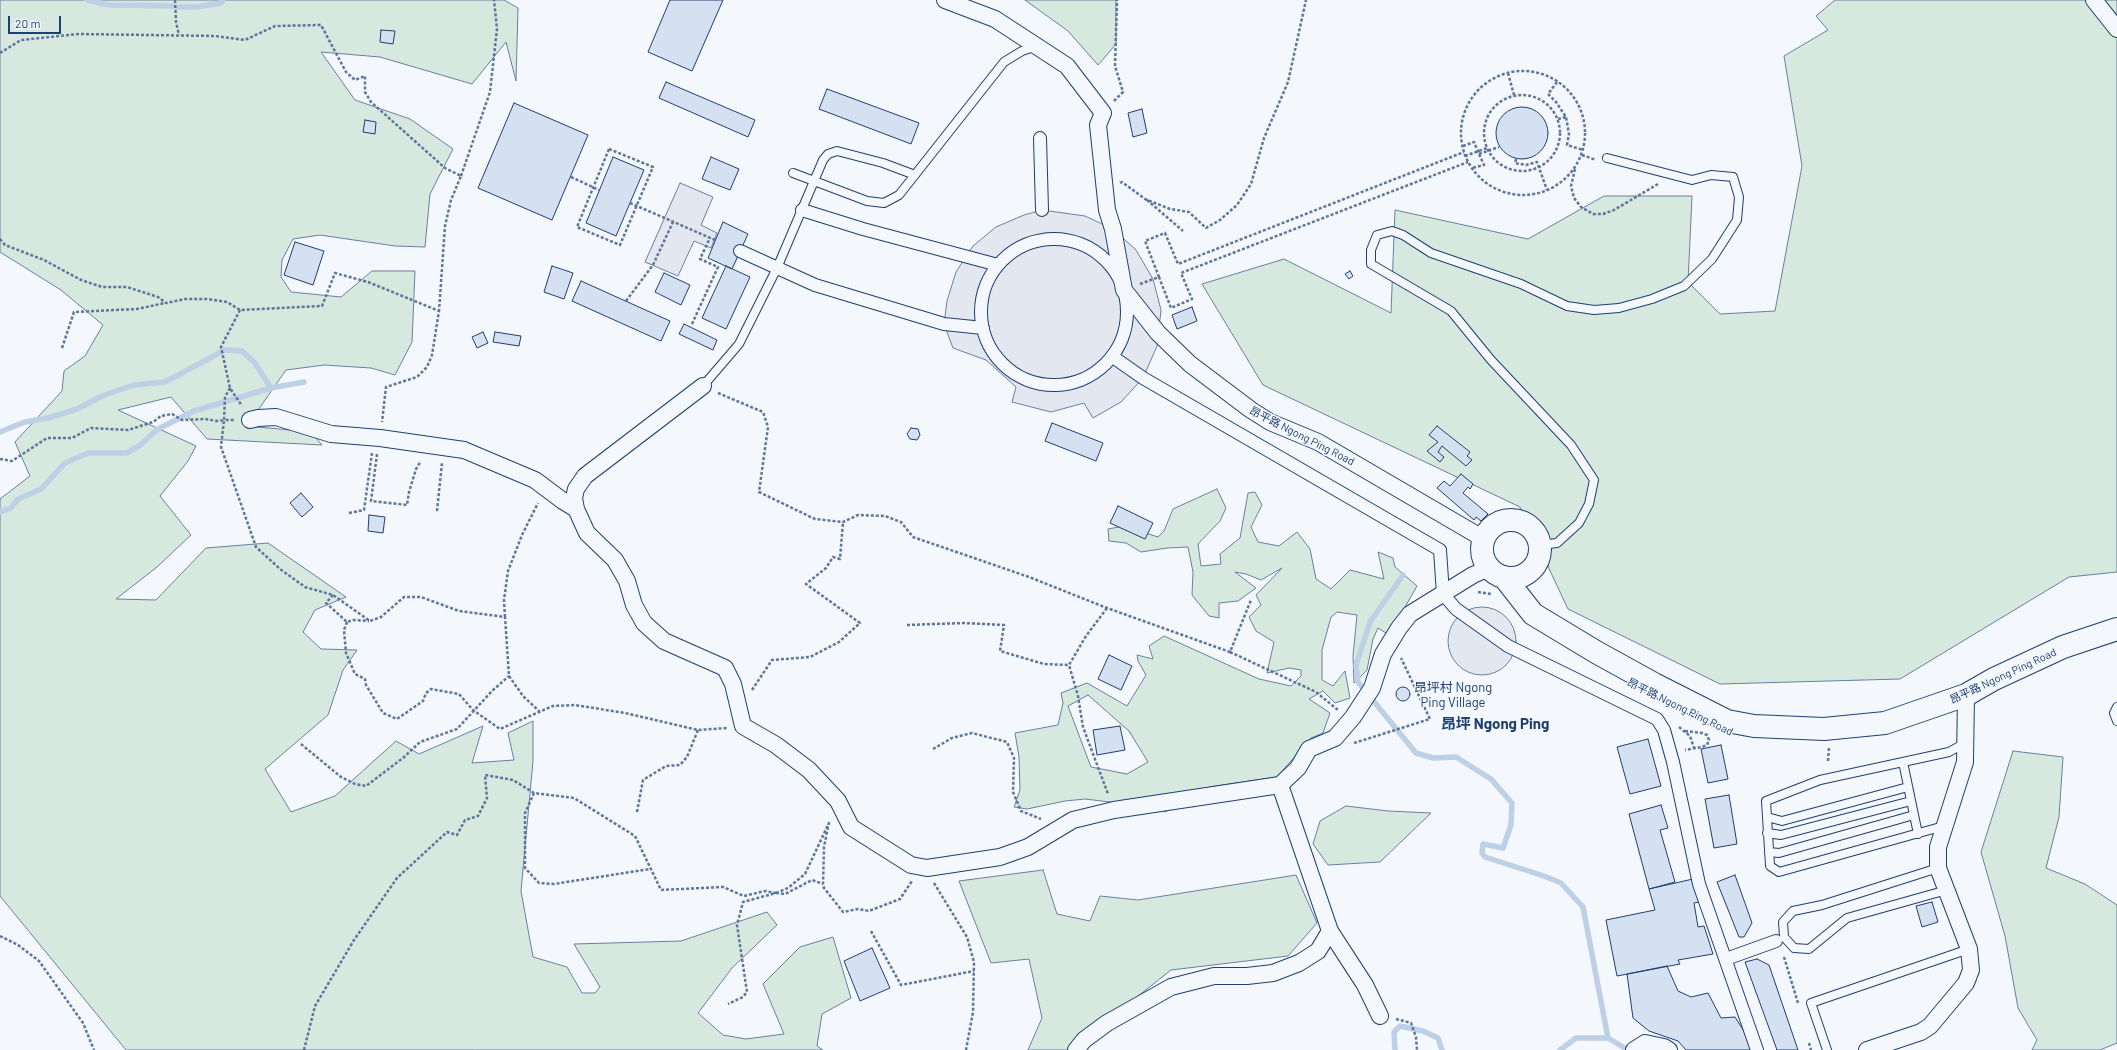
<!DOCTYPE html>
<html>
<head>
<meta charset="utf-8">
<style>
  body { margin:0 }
  #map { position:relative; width:2117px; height:1050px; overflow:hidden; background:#f4f7fb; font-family:Barlow,sans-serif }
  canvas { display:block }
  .scale { position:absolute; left:8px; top:16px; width:53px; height:18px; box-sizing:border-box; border:2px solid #1d3f73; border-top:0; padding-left:5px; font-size:12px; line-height:14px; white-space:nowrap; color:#1d3f73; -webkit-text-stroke:3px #f4f7fb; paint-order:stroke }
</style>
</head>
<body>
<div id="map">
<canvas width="2117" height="1050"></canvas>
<div class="scale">20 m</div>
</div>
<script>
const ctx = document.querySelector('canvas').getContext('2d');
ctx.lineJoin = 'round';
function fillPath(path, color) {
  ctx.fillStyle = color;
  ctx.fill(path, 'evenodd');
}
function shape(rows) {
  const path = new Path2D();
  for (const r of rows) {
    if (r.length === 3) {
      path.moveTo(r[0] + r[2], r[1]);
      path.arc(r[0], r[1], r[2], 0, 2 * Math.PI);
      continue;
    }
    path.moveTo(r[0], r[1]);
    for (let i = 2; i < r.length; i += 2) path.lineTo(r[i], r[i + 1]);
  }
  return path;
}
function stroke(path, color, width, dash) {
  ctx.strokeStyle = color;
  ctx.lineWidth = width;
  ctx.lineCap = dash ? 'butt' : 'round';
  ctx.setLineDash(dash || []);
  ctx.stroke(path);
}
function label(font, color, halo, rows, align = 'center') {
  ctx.font = font + ' Barlow,"Noto Sans TC",sans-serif';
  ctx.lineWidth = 3;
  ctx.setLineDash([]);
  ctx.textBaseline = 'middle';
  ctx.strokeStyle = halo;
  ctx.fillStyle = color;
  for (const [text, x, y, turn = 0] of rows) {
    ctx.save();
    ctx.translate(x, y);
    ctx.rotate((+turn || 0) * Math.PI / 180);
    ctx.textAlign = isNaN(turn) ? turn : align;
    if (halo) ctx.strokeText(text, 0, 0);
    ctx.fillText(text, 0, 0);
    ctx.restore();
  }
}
const green = shape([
  [0,0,504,0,518,8,516,81,506,42,472,84,380,57,321,52,355,100,410,119,453,149,430,194,425,247,395,246,320,235,293,239,282,260,281,277,291,292,341,297,372,271,415,271,412,342,395,375,371,368,324,365,286,370,247,426,311,432,322,445,207,439,171,397,118,410,196,446,188,461,160,496,191,535,157,567,116,599,156,600,206,548,268,543,346,597,315,610,303,632,321,649,357,650,343,670,328,715,265,769,291,812,335,796,396,741,419,754,483,726,472,763,514,760,508,733,533,721,533,761,521,891,533,957,567,967,582,993,595,993,600,987,574,944,681,941,767,912,777,925,732,968,698,1013,723,1035,746,1039,784,1034,763,984,800,947,833,937,851,998,822,1014,817,1046,823,1050,126,1050,0,896,0,499,30,476,15,442,62,391,64,371,85,356,103,325,61,290,0,252,0,0],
  [1025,0,1116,0,1116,44,1098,65,1068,31,1025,0],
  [1835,0,2117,0,2117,572,2069,577,1900,679,1720,684,1568,609,1520,507,1263,385,1202,284,1284,259,1391,313,1395,210,1528,239,1604,196,1692,196,1688,282,1720,314,1775,311,1802,166,1784,56,1828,30,1816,16,1835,0],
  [1217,489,1226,508,1220,521,1198,544,1201,566,1221,564,1220,554,1240,538,1248,493,1255,492,1262,505,1251,527,1258,542,1279,546,1297,532,1310,549,1316,579,1331,589,1350,570,1384,579,1378,552,1393,558,1395,567,1417,586,1389,635,1378,628,1373,639,1367,670,1354,683,1353,656,1357,615,1337,612,1331,617,1322,650,1322,680,1333,686,1345,671,1350,698,1335,703,1323,691,1309,699,1330,713,1323,733,1311,738,1277,777,1209,787,1208,802,1193,807,1180,796,1166,812,1136,801,1126,804,1085,799,1065,801,1027,809,1014,807,1020,790,1019,757,1015,733,1058,725,1063,703,1061,693,1087,683,1127,706,1146,675,1138,661,1137,655,1153,659,1149,646,1164,636,1259,679,1291,686,1301,676,1301,670,1289,668,1267,673,1274,642,1256,631,1249,617,1261,605,1256,595,1282,568,1261,580,1246,574,1235,572,1256,588,1238,601,1219,603,1219,618,1209,616,1192,595,1193,572,1188,547,1167,548,1141,552,1126,543,1109,541,1108,529,1124,526,1158,537,1164,531,1173,509,1217,489],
  [1088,695,1129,731,1148,762,1127,774,1091,767,1068,706,1088,695],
  [2013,751,2063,757,2059,817,2046,868,2085,884,2117,905,2117,1043,2100,1050,2032,1050,2037,1040,2018,1008,2005,936,1981,852,2013,751],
  [1346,806,1388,811,1431,813,1380,862,1328,865,1313,844,1320,821,1346,806],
  [1043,870,1057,914,1090,921,1100,896,1138,900,1296,875,1317,923,1288,956,1171,970,1070,1050,1028,1050,1042,1018,1029,959,991,963,959,881,1043,870]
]);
fillPath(green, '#d7e8df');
stroke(green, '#687fa3', 1);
const parking = shape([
  [680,183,713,197,701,225,717,233,711,248,694,241,678,276,645,262,680,183],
  [1042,210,1085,216,1113,229,1136,250,1153,279,1161,310,1157,346,1143,378,1121,402,1093,418,1084,403,1051,412,1012,402,1016,387,986,360,953,348,944,324,947,301,956,272,973,246,996,227,1024,215,1042,210],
  [1482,641,34]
]);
fillPath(parking, '#e3e8f0');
stroke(parking, '#687fa3', 1);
stroke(shape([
  [87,0,109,5,173,6],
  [177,7,196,7,221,3,223,0],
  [0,432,25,422,48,418,77,409,104,395,134,385,165,382,225,350,242,351,254,362,271,388],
  [0,512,11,508,18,499,41,489,65,463,88,453,127,453,139,446,158,429,194,411,271,388,304,382],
  [1403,575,1370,622,1356,665,1358,682,1416,753,1433,758,1456,757,1491,779,1512,803,1511,825,1503,848,1483,844,1482,853,1485,857,1544,876,1561,883,1583,907,1608,1038,1628,1050],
  [1395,1050,1394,1032,1400,1026,1423,1031,1438,1038,1442,1050],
  [1560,1050,1576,1038,1608,1038]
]), '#bed0e5', 5.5);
const building = shape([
  [670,0,723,0,692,71,648,52,670,0],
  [381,30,395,31,393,44,380,42,381,30],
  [666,82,755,120,748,137,659,98,666,82],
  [827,89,919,123,911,144,819,109,827,89],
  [514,103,588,135,552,220,478,188,514,103],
  [1522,133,26],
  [1142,109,1147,133,1133,137,1128,113,1142,109],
  [365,120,376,122,375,134,363,132,365,120],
  [613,157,644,170,616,236,586,223,613,157],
  [711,157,739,169,730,190,702,179,711,157],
  [723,222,748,234,732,269,708,258,723,222],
  [295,242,324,251,313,285,284,275,295,242],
  [552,266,573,273,564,299,544,292,552,266],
  [726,266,750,277,726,329,702,318,726,266],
  [1350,271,1353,276,1349,279,1345,274,1350,271],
  [664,273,690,285,681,305,655,292,664,273],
  [581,281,670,321,661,341,572,301,581,281],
  [1192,307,1197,321,1177,329,1172,315,1192,307],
  [684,324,717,340,713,350,679,334,684,324],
  [483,332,488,343,477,348,472,337,483,332],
  [495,332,521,336,519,346,493,342,495,332],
  [1052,423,1103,443,1096,461,1045,441,1052,423],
  [1437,426,1470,452,1467,456,1472,460,1466,466,1442,446,1438,452,1444,457,1440,462,1427,451,1438,442,1429,435,1437,426],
  [911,428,918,429,920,435,917,440,910,439,907,434,911,428],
  [1461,474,1473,484,1470,489,1468,487,1463,493,1488,514,1481,521,1476,517,1474,520,1437,488,1444,481,1450,486,1461,474],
  [301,493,313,507,302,517,290,503,301,493],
  [1118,506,1153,523,1145,539,1110,523,1118,506],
  [369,515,385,517,383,533,368,531,369,515],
  [1109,655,1132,666,1121,690,1098,679,1109,655],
  [1403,694,7],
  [1120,726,1125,750,1097,755,1093,730,1120,726],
  [1648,739,1661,786,1630,794,1617,747,1648,739],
  [1721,745,1728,779,1708,783,1701,749,1721,745],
  [1729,795,1737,844,1714,848,1705,799,1729,795],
  [1661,805,1668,828,1660,830,1675,882,1649,889,1629,814,1661,805],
  [1735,875,1752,923,1744,937,1739,937,1717,882,1735,875],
  [1693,879,1699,902,1694,903,1698,927,1704,926,1713,954,1678,960,1680,964,1617,976,1606,920,1655,910,1649,889,1693,879],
  [1932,902,1938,922,1922,927,1916,906,1932,902],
  [872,948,890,988,860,1001,844,961,872,948],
  [1757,959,1769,965,1798,1050,1777,1050,1745,962,1757,959],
  [1667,966,1678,991,1691,997,1708,993,1721,1018,1735,1017,1756,1050,1686,1050,1678,1041,1649,1031,1633,1018,1627,974,1667,966]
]);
fillPath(building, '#d5e0f0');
stroke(building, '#1d3f73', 1);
const service = shape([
  [793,173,867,201,884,203,899,195,1004,62,1022,51,1037,46],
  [703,386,739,344,777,268,823,160,828,154,837,151,883,163,915,175],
  [1540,545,1557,543,1579,523,1589,504,1594,480,1571,445,1491,360,1451,311,1371,264,1371,250,1377,235,1392,231,1403,235,1431,253,1521,284,1567,306,1594,310,1619,308,1652,299,1684,286,1712,259,1737,220,1739,197,1733,177,1711,175,1692,180,1607,158],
  [2117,707,2114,713,2117,721],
  [1903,762,1918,834],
  [1767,817,1782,821,1908,787],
  [1944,826,1779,872,1770,866,1766,801,1820,780,1949,752,1965,743],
  [1767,833,1781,835,1911,801],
  [1769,852,1779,853,1914,815],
  [1938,868,1822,905,1793,911,1783,922,1784,937,1794,948,1809,949,1847,918,1947,890],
  [1827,1050,1811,1003,1969,949]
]);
const pedestrian = shape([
  [1040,138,1042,210],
  [802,210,863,229,998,265],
  [1054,312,73],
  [740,251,815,285,944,324,983,328],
  [1113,357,1143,378,1440,550,1443,594,1456,609,1508,646,1657,719,1664,730,1673,762,1699,884,1757,1050],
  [1726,959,1776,941]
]);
const minor = shape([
  [945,0,995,19,1067,66,1103,113,1098,125,1107,210,1113,229,1124,290,1158,333,1190,364,1251,410,1270,422,1318,442,1484,539],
  [2094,0,2117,29],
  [703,386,585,476,576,489,574,498,576,509,587,533,615,560,627,581,634,605,644,623,664,641,725,668,733,684,743,726,776,745,809,770,838,801,851,827,911,865,927,868,1000,857,1028,847,1073,820,1114,810,1280,785,1330,931,1318,951,1299,963,1273,973,1247,976,1214,976,1171,987,1107,1023,1084,1040,1076,1050],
  [250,420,258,418,276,417,331,434,380,438,464,450,535,480,563,501,576,509],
  [1280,785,1298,768,1309,749,1335,738,1353,717,1372,688,1383,654,1399,628,1410,614,1473,575,1489,568],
  [1330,931,1365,985,1380,1016],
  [1634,1050,1645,1043,1664,1047,1669,1050],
  [1867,1050,1921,1032,1930,1026,1966,983,1971,970,1969,949,1938,868,1938,847,1965,762,1966,695]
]);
const secondary = shape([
  [1511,549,29],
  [1504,577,1533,614,1596,652,1654,684,1727,721,1754,726,1824,729,1885,723,1966,695,1994,679,2063,647,2117,629]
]);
stroke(service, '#1d3f73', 10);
stroke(pedestrian, '#1d3f73', 14);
stroke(minor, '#1d3f73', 18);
stroke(secondary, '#1d3f73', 24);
stroke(shape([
  [175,0,176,22,179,35],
  [0,53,21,40,79,34,215,36,245,40,275,26,321,25,346,72,355,80,365,76,365,92,371,102,445,168,461,176,451,200,445,226,439,311],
  [1523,133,62],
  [1508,73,1514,95],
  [1557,82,1548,94,1556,102,1566,117,1569,134,1567,145,1583,150],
  [1522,133,38],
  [1114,101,1123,92,1115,66,1117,0],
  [1558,119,1566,117],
  [1463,146,1474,142,1479,154,1484,165,1472,168],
  [609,149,653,167,620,245,577,227,609,149],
  [1479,154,1499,147],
  [1582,155,1596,160],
  [1465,156,1487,148],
  [1516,159,1515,163,1526,165,1537,162,1547,190],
  [1575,169,1571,186,1574,198,1581,207,1593,214,1603,214,1614,210,1658,184],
  [461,176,490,92,497,29,494,0],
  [571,177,599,190],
  [1120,183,1122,182,1145,199,1170,209,1189,212,1206,228,1220,220,1237,205,1251,184,1264,138,1288,82,1306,0],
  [1147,200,1183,231],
  [630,203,715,240],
  [0,239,5,245,44,260,81,280,102,287,127,287,158,297,166,303,185,299,207,299,227,302,240,310,322,306,335,273,368,282,439,311,432,355,427,367,417,377,386,387,382,422],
  [1159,277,1145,241,1165,233,1178,264,1464,152],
  [1140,284,1159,277,1171,308,1192,299,1181,273,1468,162],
  [626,301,653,265,673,222],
  [240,310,221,347,230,388,242,406],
  [692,324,718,267,700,259,710,238],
  [62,348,74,312,137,309,165,303],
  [230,388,225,397,224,420,234,420],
  [718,393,763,412,768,427,759,492,815,519,843,522,858,515,885,516,901,522,913,537,1029,577,1107,608,1230,652,1251,600],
  [377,454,371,501,407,505,409,492,416,469,421,461],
  [0,459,12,461,47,438,72,438,91,428,128,430,153,422,161,416,172,414,182,420,205,419,217,421,224,420,221,447,256,547,280,569,305,587,333,595,370,621,381,617,404,597,421,597,459,611,505,617,509,676,523,696,539,711],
  [437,511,442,463],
  [349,513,364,510,372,453],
  [1478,592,1491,594],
  [333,595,326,603,347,622,353,620,369,621],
  [1107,608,1086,636,1069,665,1078,696,1083,727,1108,794],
  [505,617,504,600,508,571,522,535,538,503],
  [347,622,344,630,346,653,355,674,365,679,366,685,383,713,397,719,423,701,426,693,431,689,459,694,473,710,500,729,553,706,575,705,625,713,698,730,727,728],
  [907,625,964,623,1004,625,1000,651,1044,664,1069,665],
  [1230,652,1316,692,1338,710],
  [752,690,772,660,810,657,839,642,860,623,806,584,826,568,833,557,840,559,843,522],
  [1679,727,1690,736,1694,748],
  [1685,731,1702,733,1707,735,1709,740,1707,745,1702,747,1685,750],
  [1354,743,1430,719,1401,658],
  [301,744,341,777,355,784,366,786,403,758,420,742,457,729,492,691,509,676],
  [933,749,952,738,972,733,1007,742,1014,758,1013,792,1021,811,1041,819],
  [1828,761,1829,747],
  [534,793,525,813,525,868,539,883,554,884,650,869],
  [637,812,643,780,666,766,680,765,687,757,698,730],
  [829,822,824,847,823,884,824,888,843,912,858,909,869,911,900,899,912,881],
  [934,883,967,937,974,962,973,1012,966,1050],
  [776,893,788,888,805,874,828,825],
  [776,893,785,894,812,880,823,884],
  [871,931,901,985,974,971],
  [0,936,18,945,39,961,83,1023,94,1050],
  [1784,957,1798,1003],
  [1396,1019,1411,1023,1416,1037,1417,1050],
  [1809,1043,1811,1050],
  [304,1050,315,1006,354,940,397,878,447,832,457,835,465,820,478,816,487,798,485,775,513,780,534,793,574,798,635,836,661,890,723,887,744,896,765,891,776,893,743,902,737,925,747,992,743,997,728,1004]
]), '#5e769c', 2.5, [3, 2]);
stroke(service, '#f4f7fb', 8);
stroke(pedestrian, '#f4f7fb', 12);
stroke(minor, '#f4f7fb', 16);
stroke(secondary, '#f4f7fb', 22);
label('11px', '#1d3f73', '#f4f7fb', [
  ["昂平路 Ngong Ping Road",1302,436,27],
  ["昂平路 Ngong Ping Road",2003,676,-25],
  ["昂平路 Ngong Ping Road",1680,707,26]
]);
label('13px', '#1d3f73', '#f4f7fb', [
  ["昂坪村 Ngong",1453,688],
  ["Ping Village",1453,703]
]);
label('bold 15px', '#1d3f73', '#f4f7fb', [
  ["昂坪 Ngong Ping",1495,724]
]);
</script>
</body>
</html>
